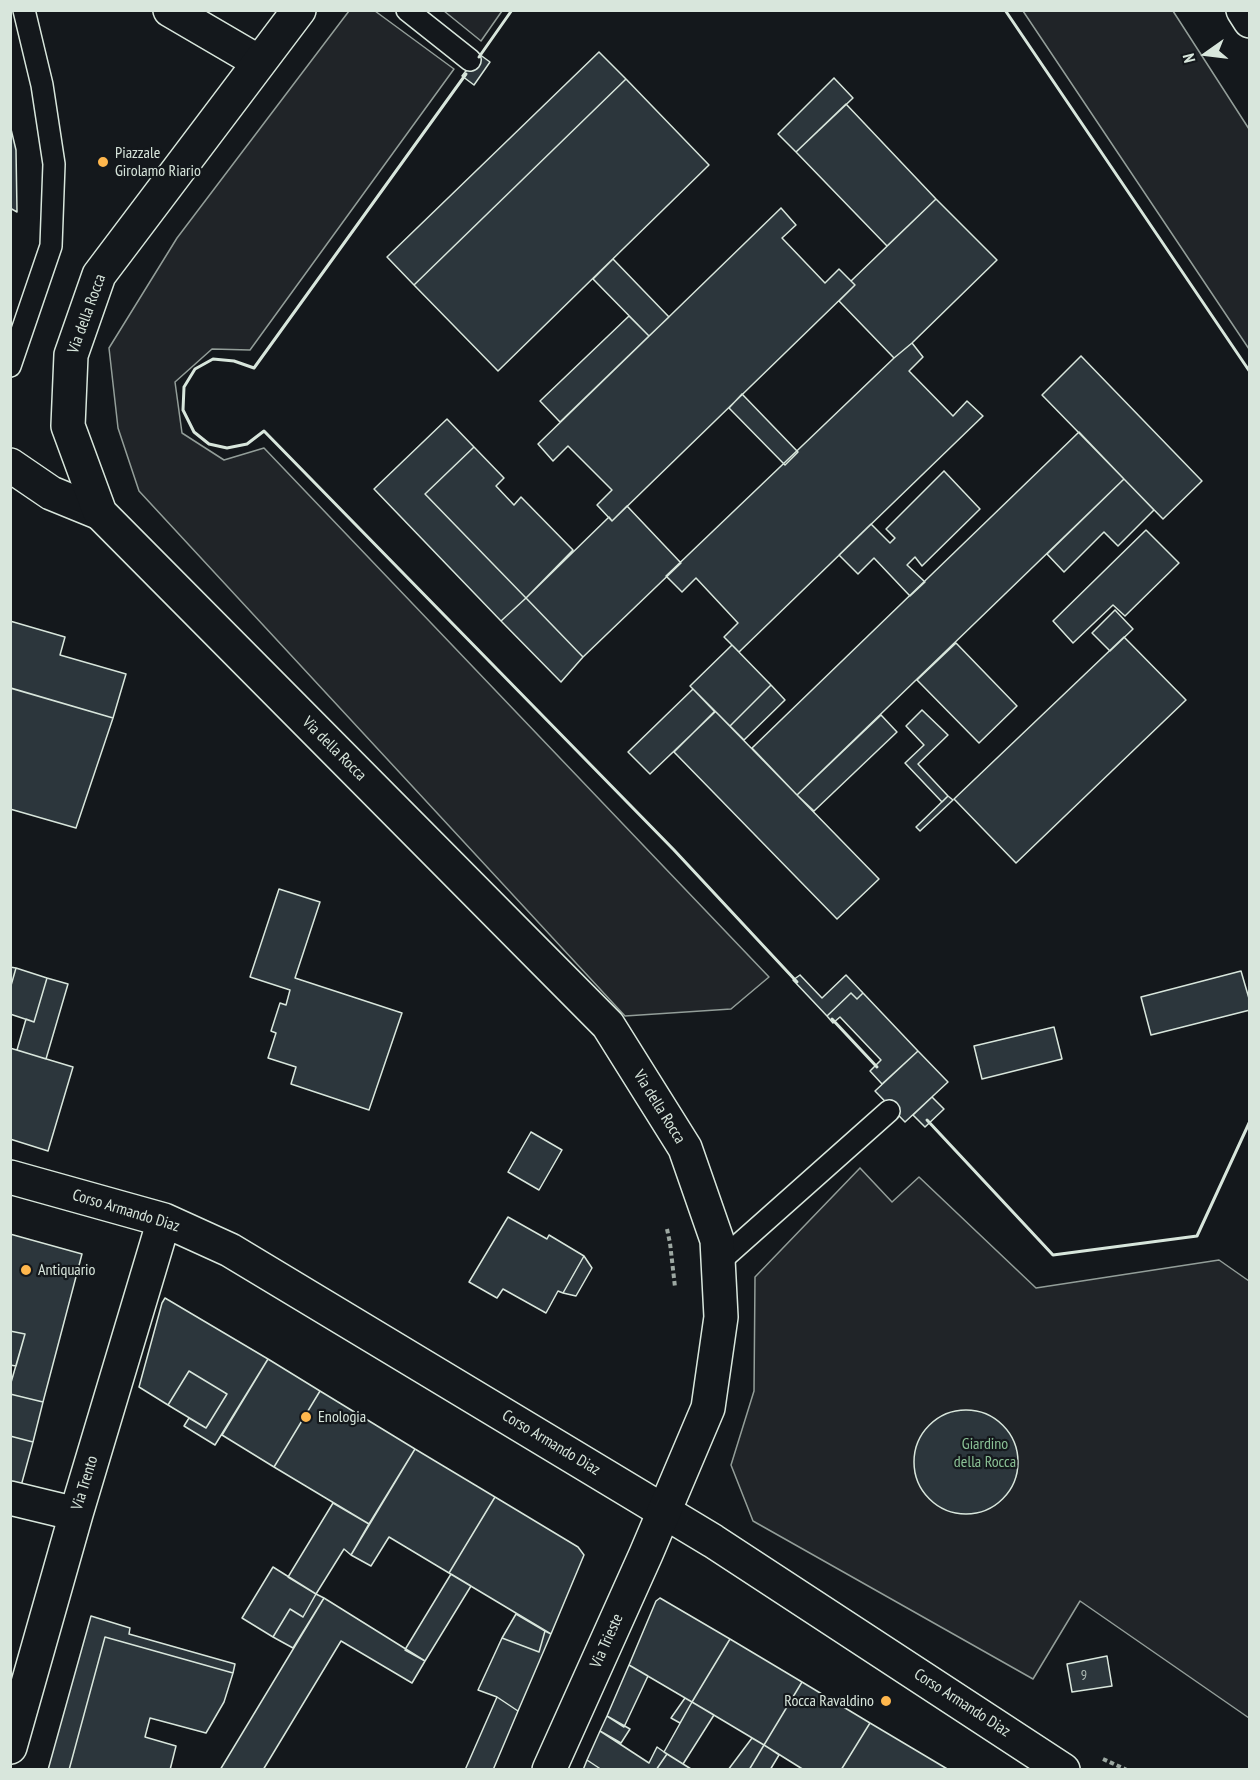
<!DOCTYPE html>
<html>
<head>
<meta charset="utf-8">
<style>
  body { margin:0 }
  #map { position:relative; width:1260px; height:1780px; overflow:hidden; background:#14181c; font-family:"PT Sans Narrow",sans-serif }
  canvas { display:block }
  .frame { position:absolute; inset:0; border:12px solid #d8e6dc; pointer-events:none }
  .north { position:absolute; left:1176px; top:24px; width:60px; height:60px; -webkit-text-stroke:4px #14181c; paint-order:stroke; rotate:256deg; font-size:16px; font-weight:700; line-height:24px; text-align:center; color:#d8e6dc }
  .north::after { content:''; display:block; margin:auto; width:21px; height:27px; background:#d8e6dc; clip-path:polygon(50% 0,100% 100%,50% 72%,0 100%) }
</style>
</head>
<body>
<div id="map">
<canvas width="1260" height="1780"></canvas>
<div class="frame"></div>
<div class="north">N</div>
</div>
<script>
const ctx = document.querySelector('canvas').getContext('2d');
ctx.lineJoin = 'round';
function fillPath(path, color) {
  ctx.fillStyle = color;
  ctx.fill(path, 'evenodd');
}
function shape(rows) {
  const path = new Path2D();
  for (const r of rows) {
    if (r.length === 3) {
      path.moveTo(r[0] + r[2], r[1]);
      path.arc(r[0], r[1], r[2], 0, 2 * Math.PI);
      continue;
    }
    path.moveTo(r[0], r[1]);
    for (let i = 2; i < r.length; i += 2) path.lineTo(r[i], r[i + 1]);
  }
  return path;
}
function stroke(path, color, width, dash) {
  ctx.strokeStyle = color;
  ctx.lineWidth = width;
  ctx.lineCap = dash ? 'butt' : 'round';
  ctx.setLineDash(dash || []);
  ctx.stroke(path);
}
function label(font, color, halo, rows, align = 'center') {
  ctx.font = font + ' "PT Sans Narrow",sans-serif';
  ctx.lineWidth = 4.5;
  ctx.setLineDash([]);
  ctx.textBaseline = 'middle';
  ctx.strokeStyle = halo;
  ctx.fillStyle = color;
  for (const [text, x, y, turn = 0] of rows) {
    ctx.save();
    ctx.translate(x, y);
    ctx.rotate((+turn || 0) * Math.PI / 180);
    ctx.textAlign = isNaN(turn) ? turn : align;
    if (halo) ctx.strokeText(text, 0, 0);
    ctx.fillText(text, 0, 0);
    ctx.restore();
  }
}
const green = shape([
  [349,11,375,11,454,69,250,350,212,349,175,382,182,433,224,460,264,448,769,977,731,1009,625,1016,139,491,118,428,109,348,177,238,349,11],
  [444,11,502,11,481,41,444,11],
  [1023,11,1173,11,1249,129,1249,349,1023,11],
  [860,1168,892,1202,919,1177,1036,1288,1219,1260,1249,1281,1249,1718,1080,1601,1033,1679,753,1521,731,1465,754,1391,755,1277,860,1168]
]);
fillPath(green, '#202428');
stroke(green, '#939e99', 1.5);
const building = shape([
  [599,52,626,79,414,285,387,257,599,52],
  [479,54,490,62,474,85,462,76,479,54],
  [834,78,853,98,796,152,778,134,834,78],
  [626,79,709,165,498,371,414,285,626,79],
  [846,104,936,199,887,246,796,152,846,104],
  [10,125,16,150,17,212,10,208,10,125],
  [936,199,997,260,912,343,894,358,839,301,855,285,851,281,936,199],
  [781,208,796,225,782,238,825,283,839,269,855,285,612,521,597,505,612,490,568,446,553,461,538,444,781,208],
  [613,259,669,317,649,336,593,279,613,259],
  [629,316,649,336,560,422,540,401,629,316],
  [912,343,923,357,909,371,953,416,967,401,983,416,739,652,724,637,738,623,696,578,682,592,666,576,894,358,912,343],
  [1081,356,1202,481,1163,519,1042,395,1081,356],
  [742,394,798,452,785,465,729,408,742,394],
  [447,419,474,447,425,494,526,598,501,621,374,489,447,419],
  [1079,432,1124,479,797,795,752,748,1079,432],
  [474,447,504,478,496,486,514,505,521,497,573,550,526,598,425,494,474,447],
  [944,471,980,509,922,566,915,557,907,565,925,582,910,596,874,558,858,574,839,555,871,524,890,543,895,538,886,529,944,471],
  [1124,479,1154,510,1118,546,1104,532,1064,572,1047,554,1124,479],
  [627,506,681,563,583,657,526,598,609,517,612,521,627,506],
  [1146,530,1179,563,1125,616,1113,605,1073,643,1053,621,1146,530],
  [526,598,583,657,561,682,501,621,526,598],
  [1115,610,1133,629,1110,651,1092,633,1115,610],
  [10,621,65,637,60,655,126,674,113,718,10,688,10,621],
  [1124,637,1186,700,1016,863,954,799,1124,637],
  [956,643,1017,706,979,743,917,680,956,643],
  [732,645,771,685,730,726,690,686,732,645],
  [771,685,785,700,744,740,730,726,771,685],
  [11,688,113,718,76,828,10,809,11,688],
  [693,689,715,712,650,774,628,752,693,689],
  [922,710,948,735,918,764,948,796,942,802,905,763,924,745,906,726,922,710],
  [715,711,879,879,837,919,674,752,715,711],
  [881,715,897,732,814,811,797,795,881,715],
  [948,796,953,800,920,831,916,827,948,796],
  [279,889,320,902,295,978,402,1013,369,1110,291,1084,296,1067,268,1058,276,1033,271,1031,280,1003,286,1005,290,990,250,977,279,889],
  [10,967,16,968,10,989,10,967],
  [16,968,47,978,34,1022,10,1014,10,989,16,968],
  [1241,971,1250,1002,1250,1010,1151,1035,1141,997,1241,971],
  [800,975,822,998,846,975,863,993,857,999,851,993,827,1016,793,980,800,975],
  [47,978,68,984,46,1059,17,1050,26,1019,34,1022,47,978],
  [851,993,857,999,863,993,918,1051,882,1084,870,1071,881,1060,840,1017,833,1023,827,1016,851,993],
  [1054,1027,1062,1059,982,1079,974,1046,1054,1027],
  [10,1048,73,1067,48,1151,10,1139,10,1048],
  [918,1051,948,1082,905,1122,875,1091,918,1051],
  [932,1097,944,1109,925,1127,913,1115,932,1097],
  [531,1132,562,1150,539,1190,508,1172,531,1132],
  [508,1217,547,1239,549,1235,584,1256,563,1293,558,1291,546,1313,503,1289,497,1298,469,1282,508,1217],
  [10,1234,82,1254,43,1402,10,1394,10,1386,25,1334,10,1331,10,1234],
  [584,1256,592,1268,576,1296,563,1293,584,1256],
  [165,1298,268,1359,215,1445,184,1426,189,1418,206,1428,227,1394,189,1371,168,1405,139,1387,162,1303,165,1298],
  [10,1331,25,1334,16,1366,10,1365,10,1331],
  [268,1359,320,1391,274,1467,222,1435,268,1359],
  [189,1371,227,1394,206,1428,168,1405,189,1371],
  [320,1391,415,1449,369,1524,274,1467,320,1391],
  [10,1394,43,1402,33,1442,10,1436,10,1394],
  [966,1462,52],
  [10,1436,33,1442,21,1486,10,1484,10,1436],
  [415,1449,495,1497,449,1573,389,1537,371,1566,351,1555,415,1449],
  [495,1497,578,1547,584,1555,551,1634,449,1573,495,1497],
  [333,1503,369,1524,351,1555,344,1549,316,1594,288,1577,333,1503],
  [273,1567,316,1594,303,1617,290,1609,273,1637,242,1618,273,1567],
  [451,1574,471,1586,425,1661,405,1650,406,1648,451,1574],
  [316,1594,324,1598,293,1648,273,1637,290,1609,303,1617,316,1594],
  [324,1598,425,1661,412,1683,341,1641,263,1770,220,1770,324,1598],
  [660,1598,730,1639,692,1702,629,1665,656,1601,660,1598],
  [516,1614,545,1631,539,1652,502,1638,516,1614],
  [91,1616,130,1628,129,1634,235,1664,233,1673,105,1637,69,1770,48,1770,91,1616],
  [545,1631,551,1634,518,1711,497,1697,478,1690,502,1638,539,1652,545,1631],
  [105,1637,233,1673,224,1702,206,1733,150,1718,145,1737,176,1746,170,1770,69,1770,105,1637],
  [730,1639,802,1682,764,1745,692,1702,730,1639],
  [1107,1656,1112,1686,1072,1692,1067,1664,1107,1656],
  [629,1665,648,1676,624,1727,607,1716,629,1665],
  [802,1682,870,1723,841,1770,804,1770,764,1745,802,1682],
  [497,1697,518,1711,493,1770,465,1770,497,1697],
  [685,1698,692,1702,680,1723,671,1718,685,1698],
  [692,1702,714,1715,683,1764,664,1752,692,1702],
  [607,1716,630,1729,621,1743,600,1731,607,1716],
  [870,1723,949,1770,841,1770,870,1723],
  [600,1731,649,1763,657,1747,667,1754,656,1770,602,1770,587,1760,600,1731],
  [752,1738,764,1745,749,1770,728,1770,752,1738],
  [764,1745,779,1755,770,1770,749,1770,764,1745],
  [667,1754,691,1769,691,1770,656,1770,667,1754],
  [587,1760,602,1770,583,1770,587,1760]
]);
fillPath(building, '#2c363c');
stroke(building, '#d8e6dc', 1.5);
const service = shape([
  [407,10,470,60],
  [10,366,51,246,54,164,42,85,24,10],
  [718,1263,889,1111]
]);
const minor = shape([
  [170,10,259,62],
  [10,465,51,493,100,513],
  [10,1177,164,1220,230,1250,713,1541,1063,1770],
  [10,1498,76,1514],
  [10,1747,76,1514,164,1220]
]);
const secondary = shape([
  [299,10,99,275,71,355,68,426,100,513,608,1025,685,1148,717,1240,721,1317,708,1408,646,1554,549,1770],
  [1243,10,1250,21]
]);
stroke(service, '#d8e6dc', 24);
stroke(minor, '#d8e6dc', 36);
stroke(secondary, '#d8e6dc', 36);
stroke(shape([
  [667,1229,670,1243,675,1287],
  [1103,1759,1127,1770]
]), '#9da8a2', 4, [4.5, 3]);
stroke(service, '#14181c', 21);
stroke(minor, '#14181c', 33);
stroke(secondary, '#14181c', 33);
stroke(shape([
  [1005,10,1250,372],
  [479,57,512,10],
  [466,74,254,368,234,361,213,359,195,369,184,387,183,410,194,432,209,444,227,448,247,444,264,431,674,850,797,982],
  [832,1019,877,1067],
  [927,1120,1053,1255,1197,1236,1250,1121]
]), '#d8e6dc', 3);
for (const [x, y, r, color] of [
  [103,162,6,"#ffb74d"],
  [26,1270,6,"#ffb74d"],
  [306,1417,6,"#ffb74d"],
  [886,1701,6,"#ffb74d"]
]) {
  const dot = new Path2D();
  dot.arc(x, y, r, 0, 2 * Math.PI);
  ctx.fillStyle = color;
  ctx.fill(dot);
  stroke(dot, '#14181c', 2);
}
label('14px', '#adbab4', null, [
  ["9",1084,1676]
]);
label('16px', '#d8e6dc', '#14181c', [
  ["Piazzale",115,153],
  ["Girolamo Riario",115,171],
  ["Antiquario",38,1270],
  ["Enologia",318,1417],
  ["Rocca Ravaldino",874,1701,"right"]
], 'left');
label('16px', '#d8e6dc', '#14181c', [
  ["Via della Rocca",87,314,-70],
  ["Via della Rocca",334,749,45],
  ["Via della Rocca",659,1107,58],
  ["Corso Armando Diaz",126,1211,17],
  ["Corso Armando Diaz",551,1443,31],
  ["Via Trento",85,1483,-73],
  ["Via Trieste",607,1641,-66],
  ["Corso Armando Diaz",962,1703,33]
]);
label('16px', '#8ac095', '#14181c', [
  ["Giardino",985,1444],
  ["della Rocca",985,1462]
]);
</script>
</body>
</html>
